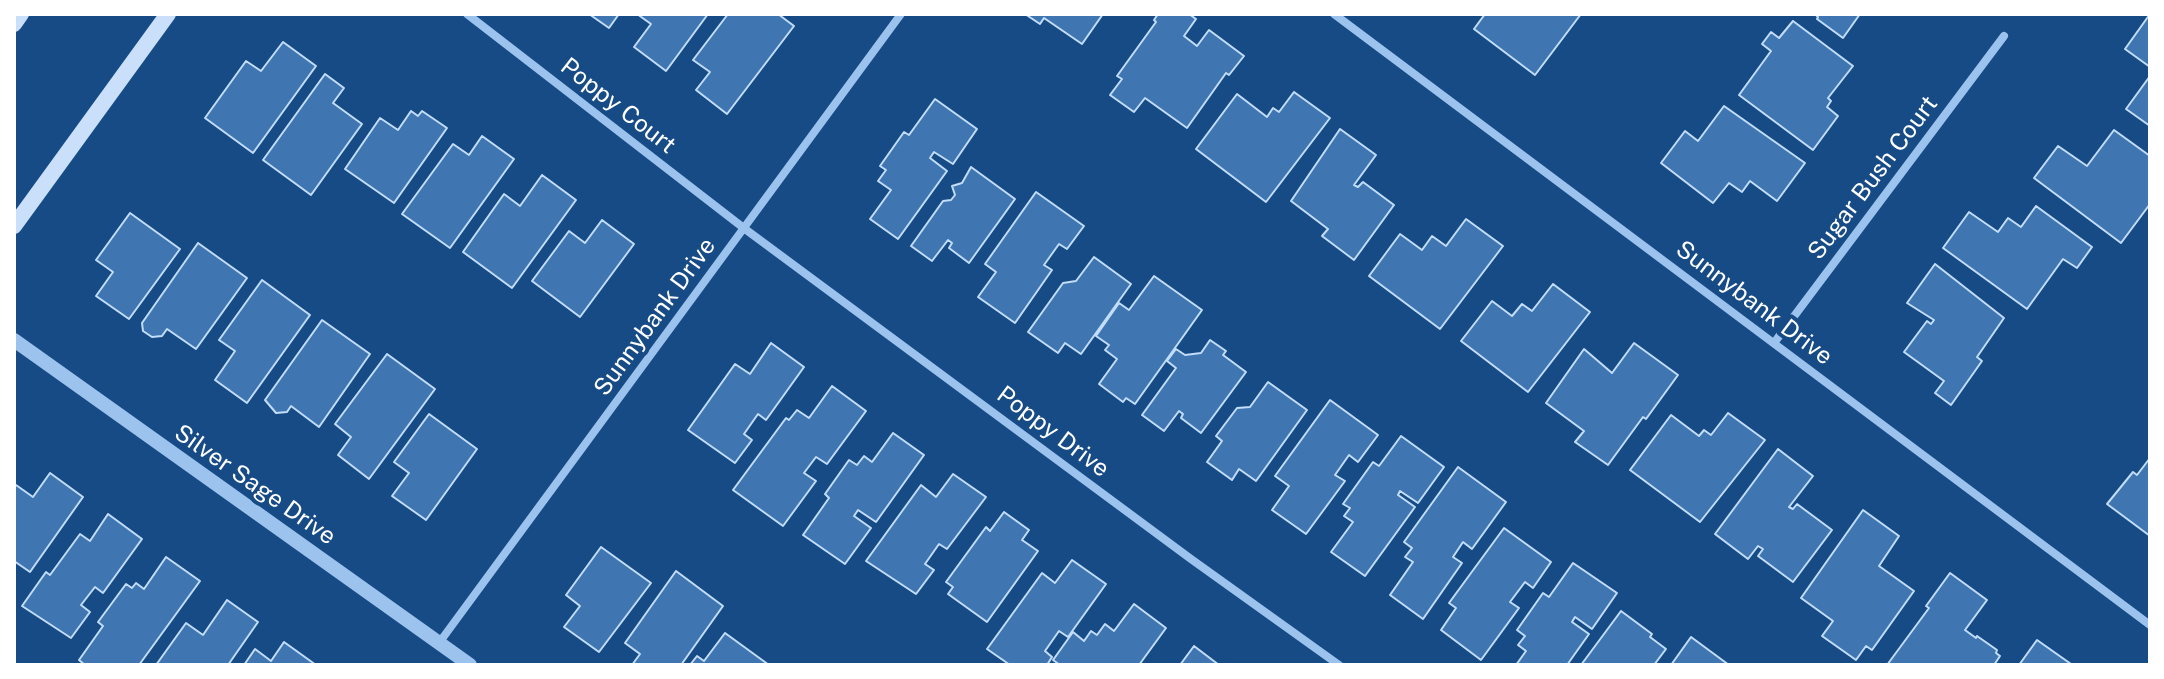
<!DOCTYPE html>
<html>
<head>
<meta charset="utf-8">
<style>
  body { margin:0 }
  #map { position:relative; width:2164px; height:679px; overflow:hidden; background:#174b86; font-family:"Public Sans",sans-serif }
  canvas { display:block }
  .frame { position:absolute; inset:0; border:16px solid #fff; pointer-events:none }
</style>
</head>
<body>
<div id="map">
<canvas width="2164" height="679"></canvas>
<div class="frame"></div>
</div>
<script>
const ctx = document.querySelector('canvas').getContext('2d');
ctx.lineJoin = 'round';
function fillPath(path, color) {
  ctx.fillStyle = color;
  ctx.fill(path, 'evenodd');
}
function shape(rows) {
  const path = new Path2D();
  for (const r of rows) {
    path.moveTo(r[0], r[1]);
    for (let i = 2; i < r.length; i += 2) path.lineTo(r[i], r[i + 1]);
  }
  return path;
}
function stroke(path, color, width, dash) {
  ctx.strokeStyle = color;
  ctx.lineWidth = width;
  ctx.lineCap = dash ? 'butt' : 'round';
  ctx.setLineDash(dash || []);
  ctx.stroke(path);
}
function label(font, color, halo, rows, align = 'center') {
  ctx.font = font + ' "Public Sans",sans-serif';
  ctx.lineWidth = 8;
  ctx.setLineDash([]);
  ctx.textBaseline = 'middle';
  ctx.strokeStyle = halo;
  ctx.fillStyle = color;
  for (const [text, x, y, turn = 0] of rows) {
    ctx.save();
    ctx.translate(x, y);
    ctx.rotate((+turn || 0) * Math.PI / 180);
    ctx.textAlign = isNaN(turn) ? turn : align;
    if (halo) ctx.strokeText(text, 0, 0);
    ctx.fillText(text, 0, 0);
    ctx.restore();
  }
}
const building = shape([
  [589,14,619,14,609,28,589,14],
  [637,14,708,14,666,71,634,47,651,24,637,14],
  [728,14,778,14,794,26,727,114,696,90,710,72,693,60,728,14],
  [1025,14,1103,14,1082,44,1044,18,1040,24,1025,14],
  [1158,14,1189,14,1196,19,1184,36,1197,46,1209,30,1244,56,1229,75,1226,73,1187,128,1145,98,1134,112,1110,95,1122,79,1117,76,1156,22,1154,20,1158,14],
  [1485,14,1581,14,1535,75,1474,29,1485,14],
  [1815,14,1860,14,1843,38,1817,19,1818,17,1815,14],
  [2150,14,2150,67,2125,49,2150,14],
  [1793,21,1853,66,1828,98,1831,101,1827,107,1838,116,1813,150,1739,95,1771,51,1762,44,1771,32,1779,38,1793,21],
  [283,42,316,66,253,153,205,118,246,61,261,71,283,42],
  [325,74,344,88,333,103,362,124,311,195,263,160,325,74],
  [2150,76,2150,126,2126,109,2150,76],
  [1294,92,1330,118,1266,202,1196,149,1237,94,1267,117,1273,108,1279,112,1294,92],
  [935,99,977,129,953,164,934,152,930,158,947,171,898,239,870,219,891,190,878,181,886,170,880,166,904,132,909,135,935,99],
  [1724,106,1805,163,1777,201,1750,181,1742,192,1729,183,1713,203,1661,163,1685,131,1698,141,1724,106],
  [411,111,418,116,422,111,447,128,394,203,345,169,380,118,398,130,411,111],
  [1340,129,1376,155,1354,185,1358,187,1363,182,1394,205,1354,260,1322,236,1328,229,1291,201,1340,129],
  [2114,130,2150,156,2150,204,2121,243,2034,178,2058,146,2087,166,2114,130],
  [482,136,514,159,450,248,402,214,453,144,469,155,482,136],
  [971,167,1015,199,969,263,949,248,952,243,948,240,932,261,911,246,943,201,951,200,955,195,952,186,962,183,971,167],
  [542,175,576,200,512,288,463,252,504,194,520,206,542,175],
  [1036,192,1084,226,1067,249,1059,244,1044,265,1052,270,1015,323,978,297,996,272,985,264,1036,192],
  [2036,206,2092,247,2077,268,2063,259,2027,309,1943,248,1969,212,1998,232,2008,218,2021,227,2036,206],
  [130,213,180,249,129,319,96,296,113,272,96,260,130,213],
  [1466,219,1503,246,1440,329,1369,276,1400,234,1422,250,1432,236,1446,246,1466,219],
  [602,220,634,244,580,317,532,281,569,231,585,243,602,220],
  [198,243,247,278,196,349,167,329,162,336,152,337,143,331,142,323,198,243],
  [1094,257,1131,284,1081,354,1065,343,1058,353,1028,332,1063,283,1076,281,1094,257],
  [1935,264,2004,318,1977,357,1982,361,1951,405,1935,393,1944,381,1904,352,1927,321,1931,324,1934,320,1907,303,1935,264],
  [1154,276,1202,310,1135,404,1126,398,1123,402,1099,384,1117,359,1105,350,1109,345,1096,336,1119,303,1129,310,1154,276],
  [262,280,310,315,247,403,215,380,235,351,219,340,262,280],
  [1553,284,1590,312,1528,392,1461,341,1492,301,1512,316,1522,304,1532,311,1553,284],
  [322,320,370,354,319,427,291,406,287,412,276,413,265,400,322,320],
  [1210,340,1226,351,1223,355,1246,372,1201,433,1181,418,1183,414,1179,411,1164,431,1142,415,1176,368,1167,361,1176,349,1185,355,1201,353,1210,340],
  [771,343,804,367,766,420,758,414,744,434,752,440,735,463,688,430,735,364,750,374,771,343],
  [1634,343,1678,375,1646,419,1643,417,1608,465,1575,442,1584,431,1546,403,1584,349,1612,373,1634,343],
  [387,354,435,389,369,479,338,455,351,437,335,424,387,354],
  [1268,382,1307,410,1256,481,1239,469,1232,480,1207,462,1222,441,1216,436,1237,408,1250,407,1268,382],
  [832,386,866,411,827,464,816,457,804,473,816,481,783,526,733,490,786,418,789,420,797,410,809,418,832,386],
  [1330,400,1378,435,1358,462,1349,455,1335,475,1345,481,1306,534,1272,510,1289,486,1275,476,1330,400],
  [1728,413,1765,440,1700,522,1630,470,1671,415,1699,436,1704,430,1711,435,1728,413],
  [429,414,477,449,426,520,392,496,409,473,394,462,429,414],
  [893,433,924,455,876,522,858,510,854,516,871,528,845,564,803,535,829,498,825,494,849,460,857,465,864,456,872,462,893,433],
  [1401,436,1444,467,1418,503,1400,491,1398,495,1415,507,1365,576,1331,552,1353,522,1344,516,1350,508,1343,504,1373,462,1379,466,1401,436],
  [1778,449,1813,476,1789,507,1793,509,1797,504,1832,530,1793,582,1758,556,1763,549,1758,546,1748,559,1715,534,1778,449],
  [2150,458,2150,536,2107,504,2133,472,2137,475,2150,458],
  [1458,467,1506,502,1472,549,1463,542,1453,557,1462,563,1423,619,1390,595,1413,562,1405,557,1412,548,1404,542,1458,467],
  [50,473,83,497,30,572,14,561,14,488,16,485,33,497,50,473],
  [953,474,986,497,947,549,939,544,925,564,934,570,916,594,866,561,921,485,936,497,953,474],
  [1863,510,1899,536,1879,566,1914,591,1872,650,1866,646,1856,660,1822,636,1833,621,1801,598,1863,510],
  [1004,512,1029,530,1022,540,1038,551,987,622,948,594,953,587,946,582,986,527,990,531,1004,512],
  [108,514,142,539,103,593,95,587,81,605,90,612,71,638,22,606,46,572,50,575,80,534,90,541,108,514],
  [1504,528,1551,562,1533,588,1525,582,1510,602,1519,608,1481,660,1441,630,1456,608,1449,603,1504,528],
  [601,547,651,583,599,652,564,627,580,606,566,595,601,547],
  [166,557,200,581,139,665,85,665,79,660,103,626,98,622,126,584,132,588,136,583,144,589,166,557],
  [1072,560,1106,584,1068,637,1059,631,1045,651,1052,657,1047,665,1010,665,987,649,1042,573,1055,583,1072,560],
  [1573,563,1617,593,1592,629,1575,617,1572,622,1589,634,1567,665,1516,665,1526,651,1518,645,1525,636,1517,630,1543,593,1549,597,1573,563],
  [676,571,723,606,681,665,632,665,640,654,625,643,676,571],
  [1950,573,1987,600,1965,630,1976,638,1977,636,1997,650,1996,653,2000,656,1994,665,1887,665,1929,608,1926,606,1950,573],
  [227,600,258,622,228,665,156,665,186,623,203,635,227,600],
  [1134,604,1166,628,1139,665,1060,665,1053,660,1073,632,1084,641,1091,631,1097,635,1105,624,1114,631,1134,604],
  [1621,611,1652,634,1650,637,1666,649,1654,665,1581,665,1621,611],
  [725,633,769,665,690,665,697,656,704,661,725,633],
  [1691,637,1729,665,1671,665,1691,637],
  [2037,640,2071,664,2070,665,2019,665,2037,640],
  [284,642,316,665,244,665,255,649,271,661,284,642],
  [1194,646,1219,665,1180,665,1194,646]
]);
fillPath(building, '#3f75b0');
stroke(building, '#c2ddfa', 2);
stroke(shape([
  [467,14,745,229,1191,559,1339,665],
  [1334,14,2150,625],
  [1774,343,2004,36],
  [439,643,901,14]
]), '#9cc3ed', 8);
stroke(shape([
  [14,340,470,665]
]), '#9cc3ed', 14);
stroke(shape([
  [14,24,21,14],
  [14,226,168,14]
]), '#c9dffa', 16);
label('24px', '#fff', '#174b86', [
  ["Poppy Court",618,106,38],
  ["Sugar Bush Court",1873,178,-53],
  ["Sunnybank Drive",1754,303,37],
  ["Sunnybank Drive",655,317,-54],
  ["Poppy Drive",1053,432,37],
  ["Silver Sage Drive",255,485,35]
]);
</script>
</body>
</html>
